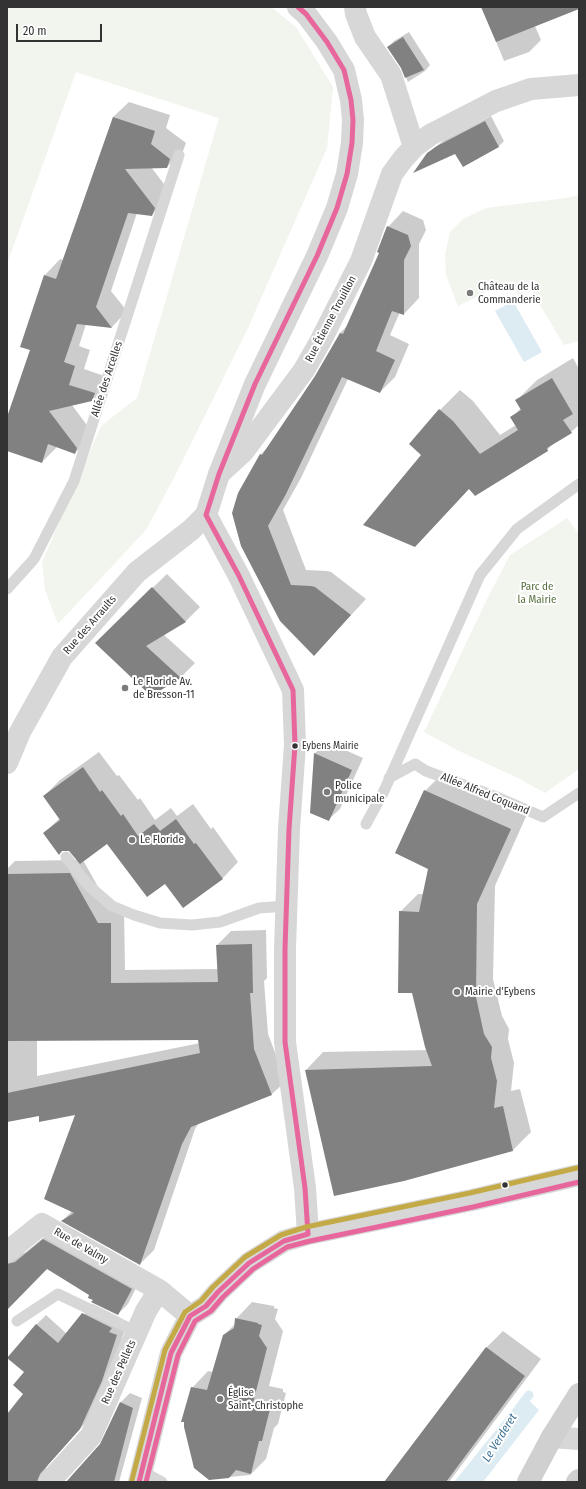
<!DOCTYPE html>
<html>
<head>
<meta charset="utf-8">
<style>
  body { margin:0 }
  #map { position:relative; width:586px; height:1489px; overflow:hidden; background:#fff; font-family:"Fira Sans Condensed",sans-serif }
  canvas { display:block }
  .frame { position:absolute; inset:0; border:8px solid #333; pointer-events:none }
  .scale { position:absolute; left:16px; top:24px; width:86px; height:18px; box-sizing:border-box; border:2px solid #333; border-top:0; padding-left:5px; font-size:12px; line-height:14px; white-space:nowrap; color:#333; -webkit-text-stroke:3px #fff; paint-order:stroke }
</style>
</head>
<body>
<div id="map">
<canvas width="586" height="1489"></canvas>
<div class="frame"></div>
<div class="scale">20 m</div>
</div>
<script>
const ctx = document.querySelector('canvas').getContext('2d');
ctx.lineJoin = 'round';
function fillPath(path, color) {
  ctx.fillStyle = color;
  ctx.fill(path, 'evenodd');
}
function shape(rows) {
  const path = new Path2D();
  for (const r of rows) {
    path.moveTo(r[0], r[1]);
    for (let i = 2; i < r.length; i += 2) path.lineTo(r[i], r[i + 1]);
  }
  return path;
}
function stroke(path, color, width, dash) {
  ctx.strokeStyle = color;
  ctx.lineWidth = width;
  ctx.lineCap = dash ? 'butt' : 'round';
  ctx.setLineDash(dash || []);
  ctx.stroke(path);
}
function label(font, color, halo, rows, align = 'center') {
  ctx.font = font + ' "Fira Sans Condensed",sans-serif';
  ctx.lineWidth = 4;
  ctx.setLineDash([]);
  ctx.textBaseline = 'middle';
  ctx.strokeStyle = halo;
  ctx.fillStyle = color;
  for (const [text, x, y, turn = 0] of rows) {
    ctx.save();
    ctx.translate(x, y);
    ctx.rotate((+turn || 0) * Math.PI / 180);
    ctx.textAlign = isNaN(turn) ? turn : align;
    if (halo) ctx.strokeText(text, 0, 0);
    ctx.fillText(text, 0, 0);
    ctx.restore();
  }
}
fillPath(shape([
  [7,7,271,7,296,27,333,87,327,148,248,328,177,472,146,530,58,624,45,590,42,562,101,426,137,398,219,118,76,72,7,264],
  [579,195,579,341,564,345,530,288,518,295,510,281,458,306,446,275,445,255,450,232,463,219,486,208,566,198],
  [567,518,579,534,579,769,545,793,518,778,457,750,424,732,487,599,510,555]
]), '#f1f5ed');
fillPath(shape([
  [513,301,542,352,524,362,495,311],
  [525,1397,539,1410,483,1482,454,1482,521,1399]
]), '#ddebf3');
fillPath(shape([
  [482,7,564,7,535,26,541,40,529,52,504,61],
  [409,32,430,65,425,71,408,82,402,68,388,47,394,41],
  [129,102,170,115,166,128,186,143,183,151,167,167,151,167,170,192,167,199,152,215,137,213,111,291,127,311,112,327,86,324,79,346,90,350,84,369,110,378,108,384,92,400,72,405,92,432,91,437,75,453,57,447,42,462,7,450,7,420,31,350,21,346,45,275,60,259,63,260,113,117],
  [491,116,504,141,498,147,456,152,428,153,444,140],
  [403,211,423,220,426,230,419,244,419,298,404,314,400,312,390,335,409,344,395,377,380,392,348,379,301,478,283,510,306,570,327,571,331,572,366,599,314,655,239,493,261,454,267,448,316,377,340,333,347,326,380,252,388,227],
  [573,358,579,369,579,425,571,432,554,443,547,450,469,488,422,455,440,410,460,390,473,401,500,435,516,425,511,418,521,408,517,400,537,380],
  [167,574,200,607,186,621,163,634,195,663,180,678,111,628],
  [327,742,363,758,340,809,328,820,311,812,315,753],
  [99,752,117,776,119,775,138,800,140,798,155,820,171,808,177,816,193,804,211,829,213,827,238,862,222,879,165,882,108,842,83,860,111,910,124,909,125,970,218,969,217,945,231,931,266,930,267,978,264,981,268,1034,286,1081,272,1094,199,1123,195,1129,154,1250,140,1264,63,1220,72,1211,77,1114,40,1115,7,1122,7,869,15,861,78,860,69,850,63,850,59,854,44,833,60,818,44,796,60,780],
  [199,1039,200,1043,37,1076,37,1040],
  [443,773,528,812,495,886,493,979,502,1016,509,1029,508,1039,514,1063,511,1091,520,1089,531,1132,513,1150,404,1180,335,1195,306,1070,323,1052,427,1050,400,912,418,894,424,894,429,868,425,791],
  [54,1229,141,1278,128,1304,118,1314,94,1300,91,1295,47,1268,7,1309,7,1259,26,1252],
  [252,1302,274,1306,274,1308,278,1309,275,1319,283,1331,269,1386,283,1389,283,1392,286,1393,278,1424,274,1428,266,1459,250,1475,209,1479,192,1388,208,1371,213,1372,224,1335,235,1324,236,1319],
  [93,1304,121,1318,118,1323,126,1326,111,1370,90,1418,49,1463,46,1468,47,1476,50,1482,7,1482,7,1416,25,1394,25,1371,36,1325,46,1315,67,1334],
  [503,1331,541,1359,449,1482,386,1482,486,1348],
  [130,1393,142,1398,119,1482,67,1482,101,1445,121,1402]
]), '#0003');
stroke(shape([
  [519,1408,529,1395]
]), '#ddebf3', 9);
fillPath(shape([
  [481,7,579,7,579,9,496,42],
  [403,37,424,70,405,78,401,68,387,47],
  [113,117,155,131,151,144,170,159,167,168,125,169,155,208,152,216,128,213,96,307,112,328,77,324,64,362,75,366,69,385,95,393,92,401,49,411,77,448,75,454,48,444,42,463,7,451,7,417,30,350,20,347,44,275,56,279],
  [485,121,499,147,463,167,455,154,413,173,427,153,437,146],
  [387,226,408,235,411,246,404,260,404,315,392,311,376,351,395,360,380,393,342,377,286,494,268,526,291,585,311,586,315,587,351,615,314,656,280,621,241,546,232,513,238,493,260,454,262,455,315,376,340,333,343,334,379,253,377,252],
  [552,378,573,414,563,420,572,433,547,448,548,451,475,496,469,489,415,547,363,525,421,455,409,444,439,409,453,421,480,454,518,430,510,417,521,410,515,400],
  [152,587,186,622,146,646,181,678,151,696,95,643],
  [314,753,352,770,329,821,310,813],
  [83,767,100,792,102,790,121,816,123,814,138,836,154,824,160,831,176,819,194,844,196,843,223,879,183,908,165,884,147,897,107,844,80,864,69,851,62,851,59,855,43,833,60,820,43,796],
  [424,790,511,829,477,904,476,997,484,1034,492,1047,491,1058,497,1081,494,1108,503,1106,513,1151,404,1181,334,1196,305,1070,432,1066,425,1047,412,993,398,993,399,911,419,912,428,869,395,853],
  [70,873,98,923,111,923,111,983,218,982,216,945,252,944,253,993,250,993,254,1049,272,1095,191,1127,182,1144,140,1265,61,1221,74,1213,44,1199,75,1115,39,1122,39,1116,7,1122,7,1093,200,1053,198,1040,7,1041,7,874],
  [43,1239,132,1289,118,1315,91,1302,93,1300,88,1298,89,1295,47,1269,7,1310,7,1264,15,1262],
  [82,1313,112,1328,109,1332,117,1335,102,1381,80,1429,40,1474,37,1482,7,1482,7,1414,23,1394,13,1385,24,1372,7,1358,36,1324,58,1343],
  [235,1318,258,1323,258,1324,262,1325,259,1336,267,1348,253,1403,268,1406,267,1408,270,1409,262,1441,259,1441,251,1474,236,1470,229,1478,209,1480,194,1468,184,1427,184,1422,181,1422,191,1387,207,1390,223,1335,234,1328],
  [486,1347,525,1376,446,1482,384,1482],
  [120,1402,133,1408,114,1482,66,1482,100,1444]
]), '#818181');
stroke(shape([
  [7,589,34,559,74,481,179,155],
  [389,778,415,764,426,771,499,798,543,817,579,793],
  [366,824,384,791,480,575,517,529,579,484],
  [66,857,88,885,112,906,134,915,160,923,192,925,220,922,259,908,287,906],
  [17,1321,58,1294,137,1332],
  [142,1471,162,1482]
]), '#d7d7d7', 11);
stroke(shape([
  [355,7,356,14,365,37,391,75,414,147],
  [219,474,243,452,304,370,320,342,361,261,392,174,403,159,414,147,430,135,496,101,531,89,579,85],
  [7,763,20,732,62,657,137,572,191,530,206,515],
  [7,1252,42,1224,159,1290],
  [552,1437,579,1439],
  [49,1482,91,1436,146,1311,159,1290,190,1316]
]), '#d7d7d7', 22);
stroke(shape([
  [298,7,306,14,327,42,344,70,351,100,353,120,352,143,347,174,337,208,317,256,255,384,219,474,206,515,239,576,293,690,295,745,289,829,285,949,285,1042,305,1188,308,1234],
  [139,1482,171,1353,190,1316,206,1306,218,1292,249,1263,284,1241,308,1234,472,1200,579,1175]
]), '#d7d7d7', 22);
stroke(shape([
  [528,1482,552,1437,579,1394],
  [577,1482,579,1480]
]), '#d0d0d0', 22);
stroke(shape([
  [298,7,306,14,327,42,344,70,351,100,353,120,352,143,347,174,337,208,317,256,255,384,219,474,206,515,239,576,293,690,295,745,289,829,285,949,285,1042,305,1188,308,1234],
  [139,1482,171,1353,190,1316,206,1306,218,1292,249,1263,284,1241,308,1234]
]), '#e7679c', 5);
stroke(shape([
  [146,1482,178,1355,195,1321,211,1311,223,1297,253,1269,287,1247,310,1241,473,1207,579,1182]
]), '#e7679c', 5);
stroke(shape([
  [132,1480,165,1350,185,1312,201,1301,213,1287,245,1257,281,1235,306,1227,470,1193,577,1168]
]), '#c4aa46', 5);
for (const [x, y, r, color] of [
  [470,293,4,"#7a7a7a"],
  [125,688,4,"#7a7a7a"],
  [295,746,3.5,"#333"],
  [327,792,4,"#7a7a7a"],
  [132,840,4,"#7a7a7a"],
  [457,992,4,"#7a7a7a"],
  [505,1185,3.5,"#333"],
  [220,1399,4,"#7a7a7a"]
]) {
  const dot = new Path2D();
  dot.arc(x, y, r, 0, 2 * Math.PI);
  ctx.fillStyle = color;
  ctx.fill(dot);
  stroke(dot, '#fff', 1.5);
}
label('10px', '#333', '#fff', [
  ["Eybens Mairie",302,746]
], 'left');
label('11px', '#333', '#fff', [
  ["Château de la",478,287],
  ["Commanderie",478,300],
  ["Le Floride Av.",133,682],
  ["de Bresson-11",133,695],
  ["Police",335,786],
  ["municipale",335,799],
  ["Le Floride",140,840],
  ["Mairie d'Eybens",465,992],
  ["Église",228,1393],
  ["Saint-Christophe",228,1406]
], 'left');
label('11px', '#333', '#fff', [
  ["Rue Étienne Trouillon",331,319,-62],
  ["Allée des Arcelles",107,379,-72],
  ["Rue des Arraults",90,625,-49],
  ["Allée Alfred Coquand",485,794,22],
  ["Rue de Valmy",81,1246,30],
  ["Rue des Pellets",119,1372,-66]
]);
label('11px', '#56703f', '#fff', [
  ["Parc de",537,587],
  ["la Mairie",537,600]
]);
label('italic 12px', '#3f7597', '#fff', [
  ["Le Verderet",500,1438,-58]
]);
</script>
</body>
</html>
